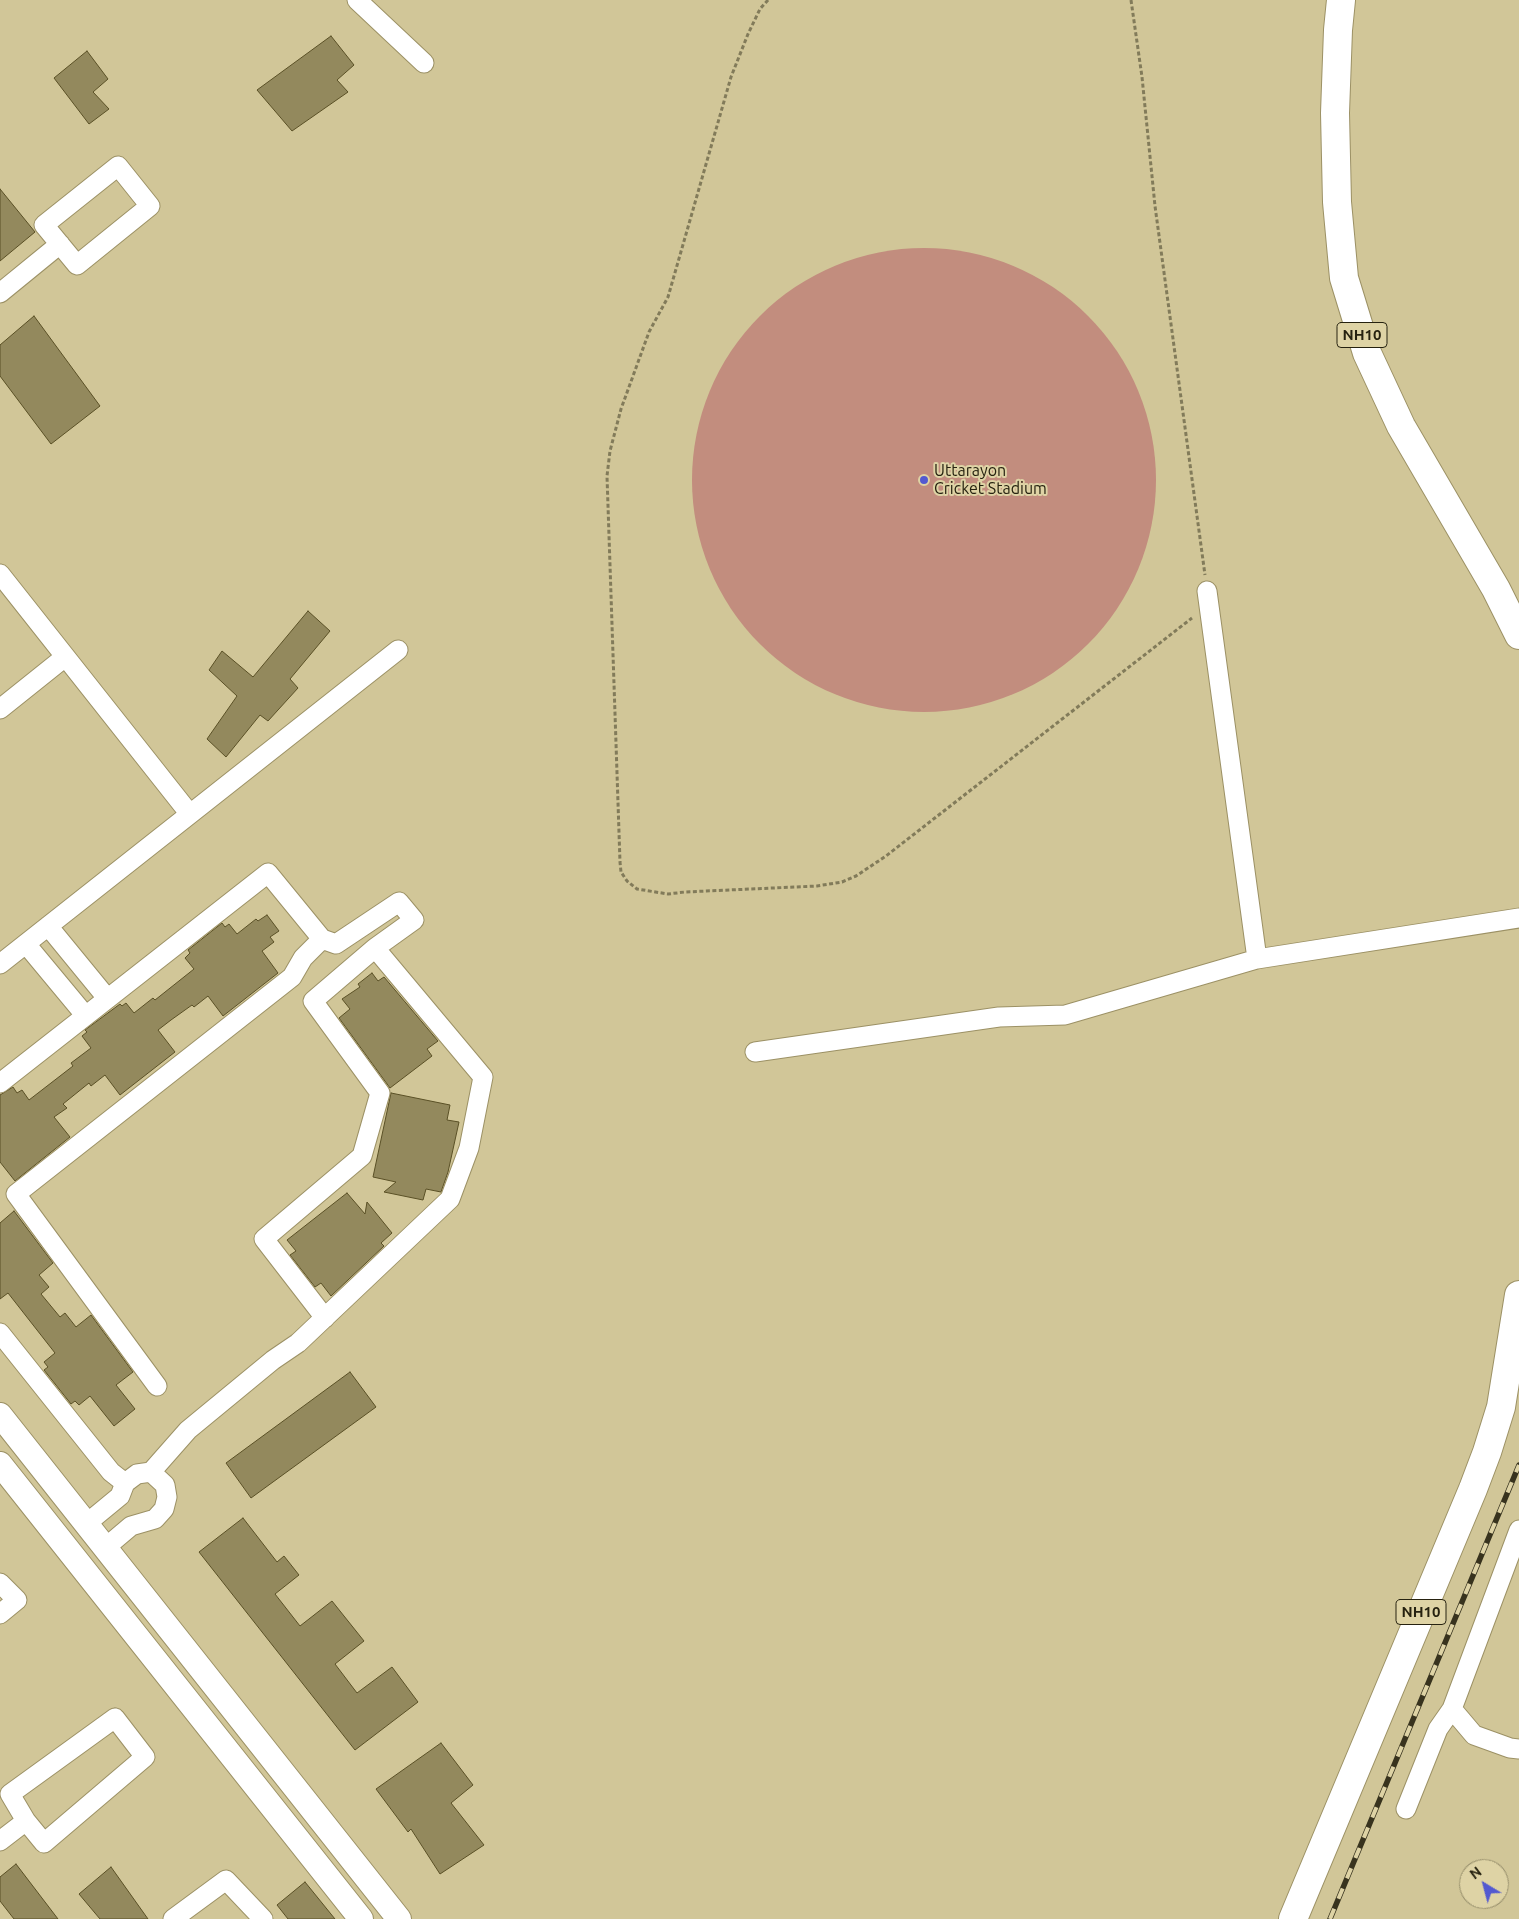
<!DOCTYPE html>
<html>
<head>
<meta charset="utf-8">
<style>
  body { margin:0 }
  #map { position:relative; width:1519px; height:1919px; overflow:hidden; background:#d1c698; font-family:Ubuntu,sans-serif }
  canvas { display:block }
  .north { position:absolute; left:1459px; top:1859px; width:50px; height:50px; box-sizing:border-box; background:#ded3a5; border:1px solid #948c69; border-radius:50%; rotate:323deg; font-size:14px; font-weight:700; line-height:20px; text-align:center; color:#262210 }
  .north::after { content:''; display:block; margin:auto; width:18px; height:22px; background:#5359d0; clip-path:polygon(50% 0,100% 100%,50% 72%,0 100%) }
</style>
</head>
<body>
<div id="map">
<canvas width="1519" height="1919"></canvas>
<div class="north">N</div>
</div>
<script>
const ctx = document.querySelector('canvas').getContext('2d');
ctx.lineJoin = 'round';
function fillPath(path, color) {
  ctx.fillStyle = color;
  ctx.fill(path, 'evenodd');
}
function shape(rows) {
  const path = new Path2D();
  for (const r of rows) {
    if (r.length === 3) {
      path.moveTo(r[0] + r[2], r[1]);
      path.arc(r[0], r[1], r[2], 0, 2 * Math.PI);
      continue;
    }
    path.moveTo(r[0], r[1]);
    for (let i = 2; i < r.length; i += 2) path.lineTo(r[i], r[i + 1]);
  }
  return path;
}
function stroke(path, color, width, dash) {
  ctx.strokeStyle = color;
  ctx.lineWidth = width;
  ctx.lineCap = dash ? 'butt' : 'round';
  ctx.setLineDash(dash || []);
  ctx.stroke(path);
}
function label(font, color, halo, rows, align = 'center') {
  ctx.font = font + ' Ubuntu,sans-serif';
  ctx.lineWidth = 4;
  ctx.setLineDash([]);
  ctx.textBaseline = 'middle';
  ctx.strokeStyle = halo;
  ctx.fillStyle = color;
  for (const [text, x, y, turn = 0] of rows) {
    ctx.save();
    ctx.translate(x, y);
    ctx.rotate((+turn || 0) * Math.PI / 180);
    ctx.textAlign = isNaN(turn) ? turn : align;
    if (halo) ctx.strokeText(text, 0, 0);
    ctx.fillText(text, 0, 0);
    ctx.restore();
  }
}
fillPath(shape([
  [924,480,232]
]), '#c28d7e');
const building = shape([
  [331,36,354,65,337,80,348,92,292,131,257,90,331,36],
  [87,51,108,79,93,92,109,109,89,124,54,78,87,51],
  [0,189,35,232,0,261,0,189],
  [34,316,100,406,51,444,0,376,0,345,34,316],
  [308,611,330,631,290,679,298,688,268,721,260,715,226,757,207,739,237,696,209,670,222,651,253,677,308,611],
  [267,915,279,931,270,937,274,942,262,951,278,973,223,1016,208,996,194,1007,192,1005,171,1020,158,1030,175,1052,120,1095,105,1075,91,1086,89,1083,63,1104,67,1108,54,1117,70,1137,15,1181,0,1162,0,1095,13,1087,17,1093,22,1090,29,1100,73,1066,71,1063,91,1048,82,1036,87,1032,85,1030,120,1004,122,1006,126,1003,134,1013,153,998,155,1000,194,969,185,958,190,953,188,950,222,923,225,927,229,924,237,934,256,919,258,921,267,915],
  [372,973,378,981,384,977,438,1041,427,1049,432,1056,390,1088,339,1018,350,1009,342,999,360,987,358,984,372,973],
  [391,1093,450,1105,447,1120,459,1122,448,1172,441,1192,426,1189,423,1200,384,1192,396,1182,373,1177,391,1093],
  [347,1193,365,1214,367,1202,392,1233,381,1243,384,1246,331,1296,321,1283,315,1287,290,1255,296,1251,287,1240,347,1193],
  [14,1211,53,1263,39,1275,49,1287,41,1294,60,1317,65,1313,76,1327,91,1315,133,1372,116,1385,135,1409,114,1426,90,1396,79,1405,75,1401,71,1404,44,1370,48,1367,44,1362,55,1353,8,1293,0,1299,0,1223,14,1211],
  [350,1372,376,1407,251,1498,226,1463,350,1372],
  [243,1518,277,1562,284,1556,299,1575,275,1594,300,1626,332,1601,364,1641,335,1664,357,1693,392,1667,418,1702,355,1750,199,1552,243,1518],
  [441,1743,473,1785,451,1803,484,1845,440,1874,411,1829,408,1832,376,1789,441,1743],
  [16,1864,58,1919,14,1919,0,1901,0,1877,16,1864],
  [111,1867,148,1919,100,1919,79,1894,111,1867],
  [305,1882,335,1919,288,1919,277,1905,305,1882]
]);
fillPath(building, '#93895d');
stroke(building, '#5a5026', 1);
const minor = shape([
  [357,0,424,63],
  [118,166,150,206,77,265,44,225,118,166],
  [0,293,60,244],
  [0,574,189,813],
  [1207,591,1257,959],
  [0,709,65,657],
  [48,926,107,998],
  [26,944,85,1015],
  [0,964,398,650],
  [755,1052,999,1017,1065,1015,1257,959,1519,918],
  [0,1083,268,873,322,939,336,944,399,902,414,920,375,948,483,1077,469,1148,450,1199,298,1343,273,1360,188,1430,151,1472,137,1474,125,1483,120,1496,86,1524],
  [325,1318,264,1239,362,1156,380,1093,313,1001,375,948],
  [0,1333,111,1472,125,1483],
  [157,1386,16,1194,292,977,303,958,322,939],
  [105,1548,131,1526,155,1519,164,1509,167,1497,165,1485,151,1472],
  [0,1583,17,1600,0,1614],
  [1452,1709,1474,1735,1510,1748,1519,1749],
  [115,1718,145,1757,44,1843,26,1821,10,1794,115,1718],
  [1406,1809,1438,1729,1452,1709,1519,1530],
  [0,1841,26,1821],
  [173,1919,226,1880,263,1919]
]);
const tertiary = shape([
  [0,1415,399,1919],
  [0,1464,361,1919]
]);
const trunk = shape([
  [1341,0,1338,30,1335,113,1337,202,1344,278,1367,353,1401,426,1496,589,1519,635],
  [1293,1919,1473,1489,1487,1452,1501,1407,1519,1295]
]);
stroke(minor, '#9c9165', 21);
stroke(tertiary, '#9c9165', 26);
stroke(trunk, '#9c9165', 30);
stroke(shape([
  [768,0,760,9,748,34,731,77,668,297,649,332,621,409,610,451,607,476,620,862,621,872,627,881,637,889,668,894,685,892,817,886,842,882,856,876,886,856,1192,618],
  [1131,0,1142,77,1155,206,1205,575]
]), '#827b5a', 3, [4, 2.5]);
stroke(minor, '#fff', 19);
stroke(tertiary, '#fff', 24);
stroke(trunk, '#fff', 28);
const rail = shape([
  [1330,1919,1519,1465]
]);
stroke(rail, '#38331e', 5.5);
stroke(rail, '#ded3a5', 4, [11]);
for (const [x, y, r, color] of [
  [924,480,5,"#5359d0"]
]) {
  const dot = new Path2D();
  dot.arc(x, y, r, 0, 2 * Math.PI);
  ctx.fillStyle = color;
  ctx.fill(dot);
  stroke(dot, '#ded3a5', 2);
}
for (const [x, y, w] of [
  [1362,335,50],
  [1421,1612,50]
]) {
  const box = new Path2D();
  box.roundRect(x - w / 2, y - 12.5, w, 25, 4);
  ctx.fillStyle = '#ded3a5';
  ctx.fill(box);
  stroke(box, '#262210', 1);
}
label('bold 15px', '#262210', null, [
  ["NH10",1362,335],
  ["NH10",1421,1612]
]);
label('16px', '#262210', '#ded3a5', [
  ["Uttarayon",934,471],
  ["Cricket Stadium",934,489]
], 'left');
</script>
</body>
</html>
